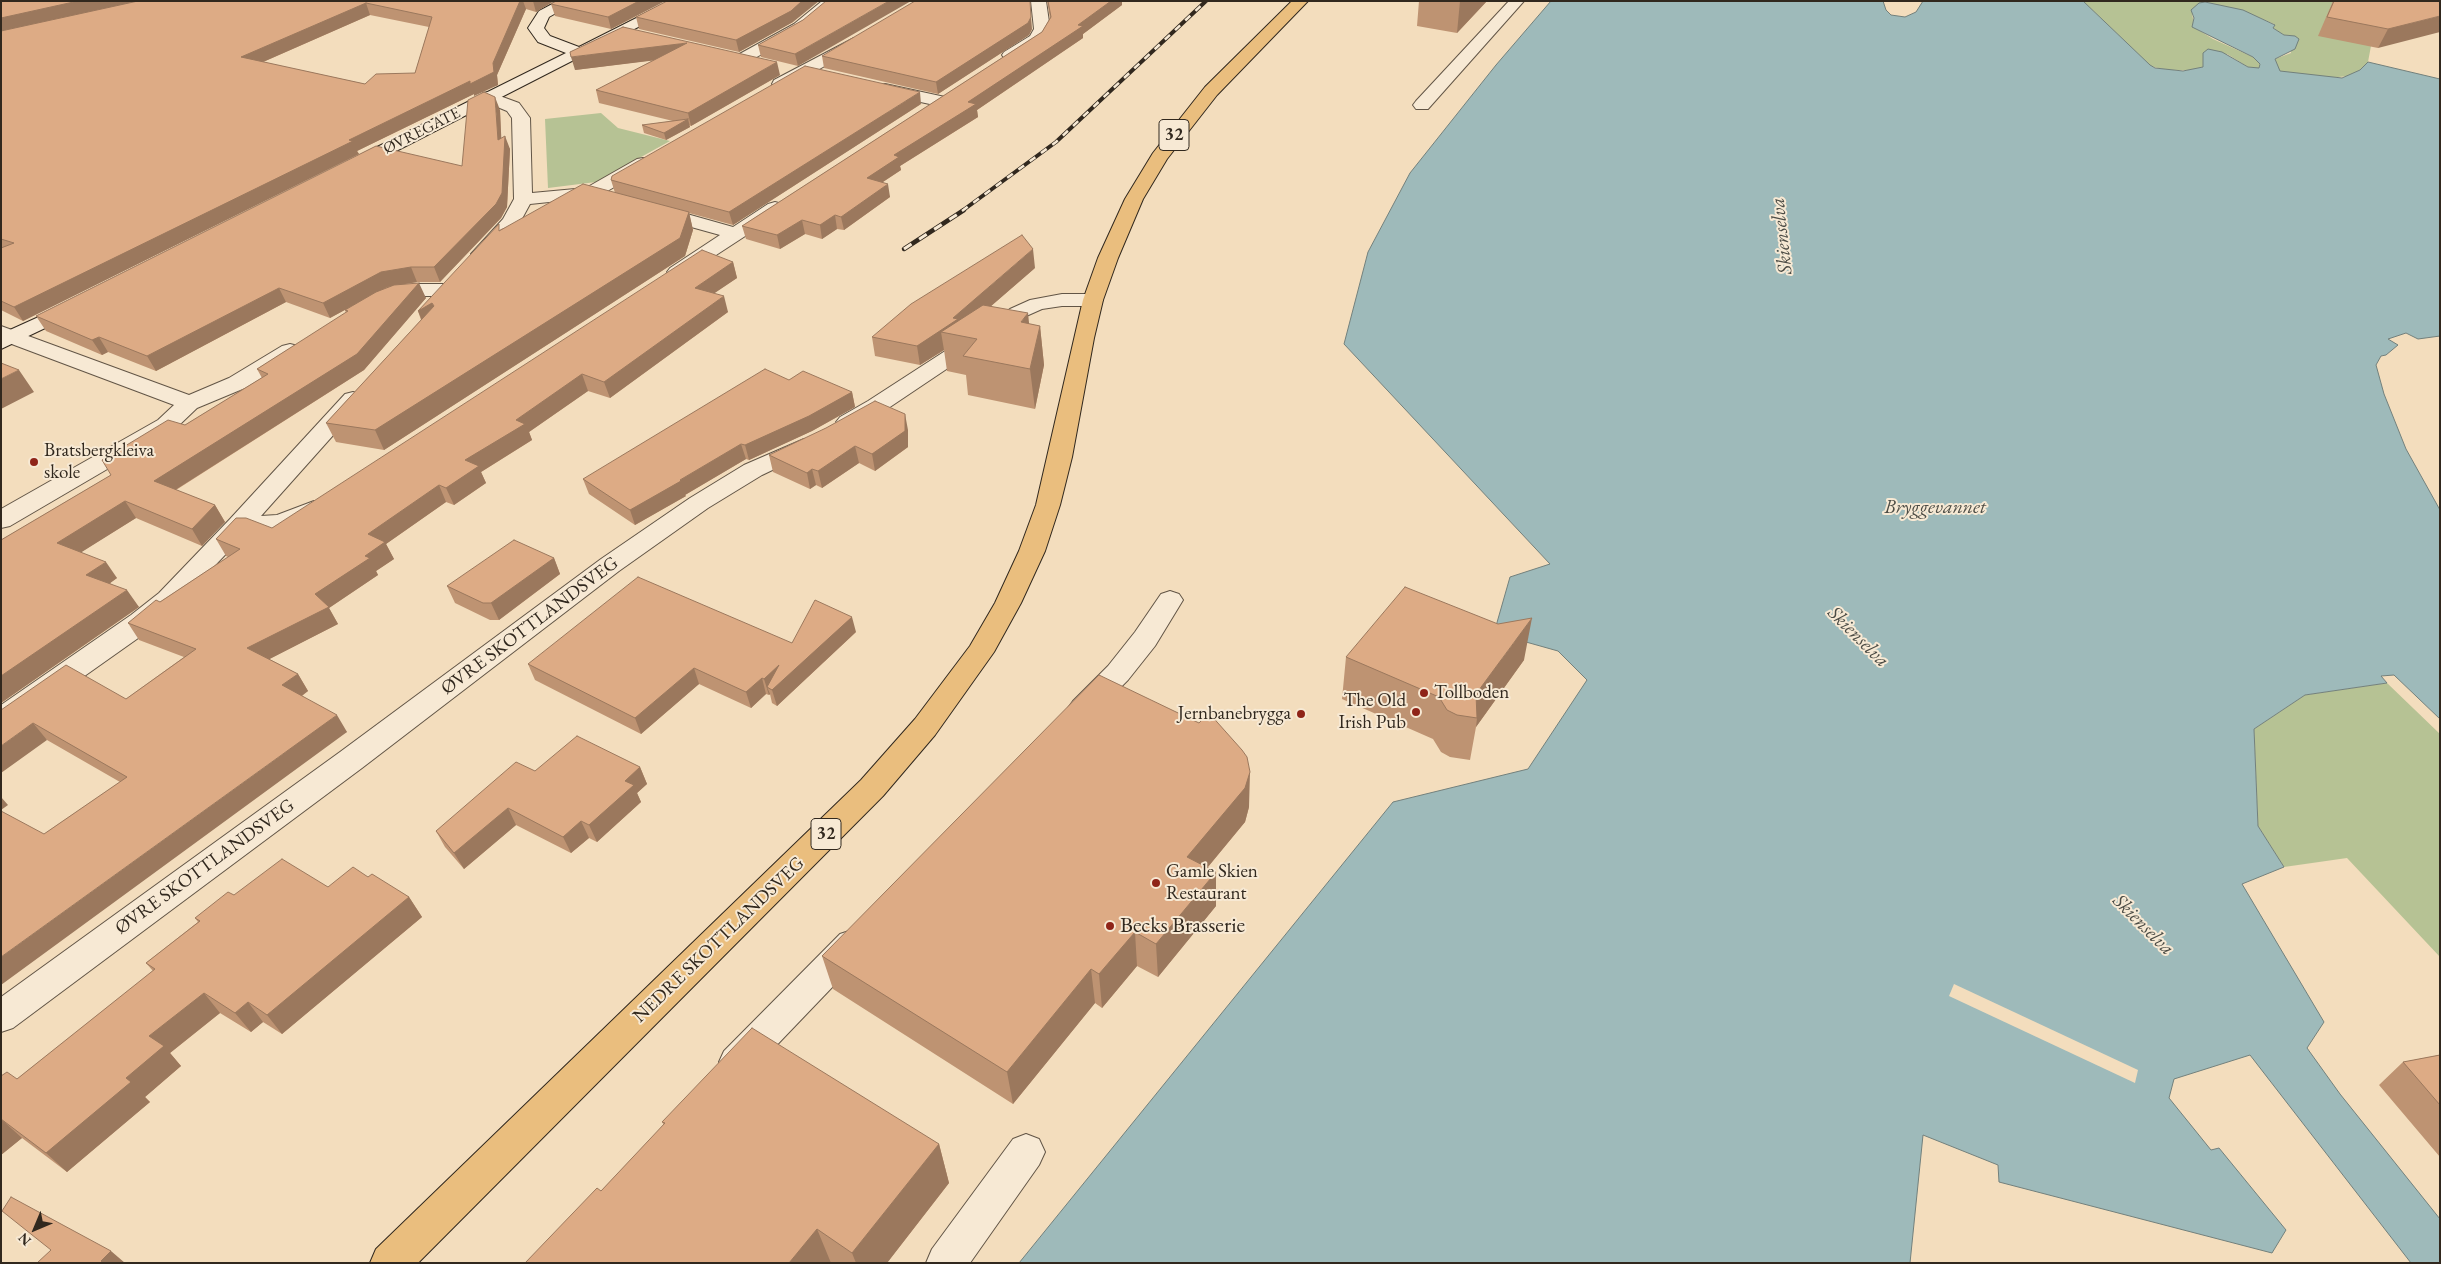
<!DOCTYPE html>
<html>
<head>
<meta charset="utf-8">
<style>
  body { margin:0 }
  #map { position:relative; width:2441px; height:1264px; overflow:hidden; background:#f3ddbd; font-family:"EB Garamond",serif }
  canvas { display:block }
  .frame { position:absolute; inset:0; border:2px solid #31281e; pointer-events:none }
  .north { position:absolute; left:10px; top:1204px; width:50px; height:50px; -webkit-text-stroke:4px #f7e9d4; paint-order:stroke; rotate:225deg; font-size:14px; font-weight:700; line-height:20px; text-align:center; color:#31281e }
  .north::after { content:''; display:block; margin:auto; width:18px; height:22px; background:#31281e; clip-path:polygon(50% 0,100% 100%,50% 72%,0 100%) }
</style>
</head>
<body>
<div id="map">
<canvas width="2441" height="1264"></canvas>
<div class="frame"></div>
<div class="north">N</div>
</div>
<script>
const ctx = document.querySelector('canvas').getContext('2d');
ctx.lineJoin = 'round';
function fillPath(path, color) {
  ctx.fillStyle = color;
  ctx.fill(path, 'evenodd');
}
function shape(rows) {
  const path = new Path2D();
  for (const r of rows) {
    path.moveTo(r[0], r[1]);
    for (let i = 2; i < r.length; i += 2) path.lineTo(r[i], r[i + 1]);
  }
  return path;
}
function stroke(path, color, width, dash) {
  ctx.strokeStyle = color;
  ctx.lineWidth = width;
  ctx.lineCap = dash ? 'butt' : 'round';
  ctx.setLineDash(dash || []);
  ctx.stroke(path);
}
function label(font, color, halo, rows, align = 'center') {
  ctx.font = font + ' "EB Garamond",serif';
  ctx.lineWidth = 4;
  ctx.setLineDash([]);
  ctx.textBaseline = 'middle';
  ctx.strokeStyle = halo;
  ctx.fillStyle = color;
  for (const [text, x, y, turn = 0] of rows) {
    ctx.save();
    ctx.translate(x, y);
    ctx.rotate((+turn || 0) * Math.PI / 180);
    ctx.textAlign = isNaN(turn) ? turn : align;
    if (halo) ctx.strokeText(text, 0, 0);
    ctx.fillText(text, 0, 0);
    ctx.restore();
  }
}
fillPath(shape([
  [2083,1,2341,1,2373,35,2368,62,2360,70,2348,76,2329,78,2285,73,2278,70,2275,59,2291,53,2289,35,2284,35,2273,28,2274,24,2243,11,2205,2,2192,14,2194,23,2192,26,2213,39,2253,57,2258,60,2260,67,2257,69,2248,67,2227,54,2204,59,2203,67,2194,70,2166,70,2150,66],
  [601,113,618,128,670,141,596,182,548,188,545,119],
  [2387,683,2440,734,2440,957,2347,858,2284,867,2258,826,2254,729,2305,695]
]), '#b6c294');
const water = shape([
  [1551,1,1883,1,1886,10,1891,15,1905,17,1916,12,1923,1,2083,1,2150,65,2155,68,2183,71,2203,67,2203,53,2208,49,2222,52,2248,67,2259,68,2260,64,2253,57,2192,27,2194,18,2191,10,2199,3,2205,2,2243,10,2275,25,2273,28,2284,35,2295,36,2299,39,2295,49,2275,59,2280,71,2342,78,2360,70,2368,62,2440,79,2440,336,2418,339,2406,333,2388,339,2398,345,2386,355,2381,356,2376,365,2384,394,2406,449,2440,510,2440,719,2394,675,2381,676,2387,683,2305,695,2254,729,2258,826,2284,867,2242,884,2324,1022,2307,1048,2340,1094,2440,1219,2440,1263,2411,1263,2250,1055,2174,1079,2169,1098,2211,1150,2219,1148,2286,1230,2272,1253,1999,1182,1998,1165,1923,1135,1910,1263,1019,1263,1393,802,1528,769,1587,680,1558,651,1494,633,1510,577,1550,564,1344,344,1368,252,1410,173,1496,65,1551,1]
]);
fillPath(water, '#9ebaba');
stroke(water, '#72807c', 1);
fillPath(shape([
  [1954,984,2138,1070,2135,1083,1949,996]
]), '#f3ddbd');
const street = shape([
  [822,1,839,1,804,30,748,62,736,62,734,59,736,56,794,24,822,1],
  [1031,1,1046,1,1050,29,1042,42,1016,58,1004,58,1002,55,1004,52,1030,36,1034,29,1031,1],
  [1509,1,1524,1,1428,109,1416,109,1413,105,1416,101,1509,1],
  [854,38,860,40,862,43,860,46,786,88,780,89,774,88,772,84,774,80,854,38],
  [885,84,945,97,947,101,945,105,939,106,879,93,877,89,879,85,885,84],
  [489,92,519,103,530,118,532,193,586,188,637,159,643,158,649,159,652,163,649,167,597,197,530,204,518,226,488,258,481,260,474,258,471,254,503,219,514,199,512,118,507,111,483,101,481,97,483,93,489,92],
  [775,202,782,204,785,208,782,212,684,276,677,278,670,276,667,272,670,268,720,235,648,215,645,211,648,207,655,205,733,227,768,204,775,202],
  [417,284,447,284,454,286,457,290,454,294,447,296,417,296,386,303,379,301,376,297,379,293,417,284],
  [1062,294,1093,294,1100,296,1103,300,1100,304,1093,306,1062,306,1042,309,1024,317,884,411,856,427,848,429,840,427,836,422,840,417,868,401,1010,309,1030,300,1062,294],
  [1,326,189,395,229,378,282,346,290,344,298,346,301,351,298,356,245,388,197,408,174,430,10,526,1,528,1,509,158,420,174,405,1,340,1,326],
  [353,392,361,394,364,399,361,404,261,516,277,515,314,501,323,503,327,509,323,515,281,531,246,533,177,605,151,629,11,728,1,731,1,705,131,615,159,593,230,519,345,394,353,392],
  [804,439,812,441,816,446,812,451,762,475,708,508,619,571,362,768,13,1028,1,1032,1,997,340,752,601,559,690,498,744,465,804,439],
  [1170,591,1179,594,1183,600,1155,646,1128,680,1093,715,1083,718,1073,715,1068,708,1073,701,1108,666,1135,632,1161,594,1170,591],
  [852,930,864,934,869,944,864,954,750,1073,737,1078,724,1073,719,1062,724,1051,840,934,852,930],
  [1026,1134,1039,1139,1045,1152,1039,1165,970,1263,926,1263,932,1249,1013,1139,1026,1134]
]);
const secondary = shape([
  [558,1,577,1,549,17,544,28,550,36,579,47,670,1,689,1,359,170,347,170,344,166,347,162,566,53,538,42,528,28,539,11,558,1],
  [74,301,81,303,85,307,81,311,1,349,1,334,74,301]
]);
const primary = shape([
  [1292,1,1308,1,1217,95,1167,159,1143,199,1118,258,1103,300,1094,338,1072,457,1060,505,1045,551,1021,603,994,652,935,735,883,796,418,1263,370,1263,376,1249,861,780,915,719,970,646,995,603,1019,551,1036,505,1083,300,1098,258,1125,199,1153,153,1205,87,1292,1]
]);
stroke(street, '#625546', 2);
stroke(secondary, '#31281e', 2);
stroke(primary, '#31281e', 2);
fillPath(street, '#f7e9d4');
fillPath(secondary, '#f7e9d4');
fillPath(primary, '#eabe7e');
const railFar1 = shape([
  [962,211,1056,142,1206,1]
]);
const rail = shape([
  [904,249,964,210]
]);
stroke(railFar1, '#31281e', 4);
stroke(rail, '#31281e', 4.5);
stroke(railFar1, '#f7e9d4', 2.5, [7]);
stroke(rail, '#f7e9d4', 3, [9]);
fillPath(shape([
  [1,1,554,1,536,12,526,9,497,75,498,85,474,94,357,151,359,154,23,321,1,310],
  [370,15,429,27,415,73,365,84,263,62],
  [665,1,611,29,555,16,551,4],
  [1047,1,1122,1,1122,5,1083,34,1083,38,977,110,978,117,900,166,901,170,883,182,890,197,844,230,837,229,822,239,805,234,780,249,746,239,742,226,1042,32,1050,18],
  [1419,1,1487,1,1457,33,1417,26],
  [2333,1,2440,1,2378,48,2318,36],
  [636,17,793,22,739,52,639,29],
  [803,20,798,66,761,57,758,45],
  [623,27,780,75,691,126,689,125,690,127,666,140,644,133,642,125,673,121,599,103,596,90,654,60,575,70],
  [1032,29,1029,35,938,94,824,68,822,56],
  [921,104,733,225,689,213,693,230,685,256,384,450,336,442,326,423,421,320,418,311,501,229,615,193,611,180],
  [500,110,501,138,510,149,507,207,501,218,440,282,417,282,405,284,426,298,364,370,176,490,215,505,225,522,202,546,136,518,81,552,117,578,110,583,139,607,1,703,1,540,111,475,185,425,262,378,257,369,346,313,345,310,354,305,330,318,286,302,156,371,108,352,102,355,46,331,36,316,462,166],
  [733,262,737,278,714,293,728,312,610,398,588,391,529,432,532,440,481,472,486,483,454,505,446,502,386,544,394,559,376,571,378,575,329,608,338,624,269,659,298,674,308,691,302,696,347,732,44,834,120,782,47,740,1,710,126,699,184,657,139,640,128,623,228,557,226,556,216,539,272,528],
  [1035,268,991,306,1029,324,1040,326,1044,365,1035,409,968,395,966,375,947,371,944,350,920,365,875,356,872,337],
  [789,380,852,392,855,407,812,431,749,460,746,459,685,495,686,496,635,525,589,494,583,479],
  [908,430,908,447,875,471,859,463,822,488,816,485,810,489,773,472,769,455],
  [554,558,560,574,499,620,490,620,455,603,447,586],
  [856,632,777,706,772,703,770,694,769,695,766,694,751,708,699,684,641,734,535,680,528,664,792,643],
  [1346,657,1524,660,1476,727,1470,760,1450,757,1441,752,1433,739,1342,699],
  [640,767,647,784,637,793,641,802,597,842,589,838,571,853,516,825,464,869,445,847,436,831,535,771],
  [1249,807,1245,822,1208,867,1216,872,1216,906,1158,977,1137,966,1102,1008,1095,1003,1013,1104,833,989,822,956],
  [368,877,409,897,422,917,282,1034,263,1022,251,1032,220,1013,170,1053,181,1066,145,1097,150,1102,67,1172,22,1138,1,1155,1,1076,17,1079,153,971,146,963,198,922,195,918,234,895,328,887],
  [2440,1055,2440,1157,2379,1085,2403,1062],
  [662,1122,939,1144,949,1183,887,1263,525,1263,601,1191,664,1125]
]), '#be9372');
fillPath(shape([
  [78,1,138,1,1,31,1,18],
  [520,1,523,1,526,9,497,75,498,85,474,96,474,94,357,151,359,154,23,321,14,307,349,140,470,81,493,63],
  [533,1,554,1,536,12],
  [639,1,665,1,611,29,608,17],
  [802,1,819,1,793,22,739,52,736,40],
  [889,1,911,1,798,66,795,54],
  [1111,1,1122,1,1122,5,1083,34,1083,38,977,110,978,117,900,166,901,170,869,191,867,178,894,155,968,102,1078,25],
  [1460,1,1487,1,1457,33],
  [366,3,370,15,247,69,241,57],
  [2440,16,2440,32,2378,48,2388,29],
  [1031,17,1032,29,1029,35,938,94,936,82],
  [687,43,690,56,575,70,571,57],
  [777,62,780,75,691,126,688,113],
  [920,92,921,104,733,225,729,212],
  [495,97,500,110,502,153,498,140],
  [688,119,690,127,666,140,664,133],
  [505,136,510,149,507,207,501,218,440,282,434,267],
  [888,184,890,197,844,230,841,217],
  [689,212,693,230,685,256,384,450,375,430],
  [835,215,837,229,822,239,820,225],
  [802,220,805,234,780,249,777,235],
  [1033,249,1035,268,960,333,941,332,944,350,920,365,917,346,953,318],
  [733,262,737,278,700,303,695,288],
  [411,267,417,282,387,287,330,318,323,303,381,272],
  [419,283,426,298,364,370,164,497,154,481],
  [279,288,286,302,156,371,147,356],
  [724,296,728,312,610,398,604,382],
  [432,303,440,321,426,330,418,311],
  [1028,313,1032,352,1021,322],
  [1040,326,1044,365,1035,409,1030,369],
  [99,337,108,352,102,355,92,340],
  [19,370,34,392,1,409,1,379],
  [582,374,588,391,529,432,532,440,481,472,486,483,454,505,446,488,465,460,516,420],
  [852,392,855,407,812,431,749,460,745,445],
  [905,414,908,430,908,447,875,471,872,454],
  [741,444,746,459,685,495,686,496,635,525,630,510],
  [855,446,859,463,822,488,818,471],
  [812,469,816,485,810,489,807,473],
  [439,485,446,502,386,544,394,559,376,571,378,575,329,608,338,624,258,665,247,648,315,594,368,534],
  [125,501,136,518,69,560,57,543],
  [215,505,225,522,202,546,192,529],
  [554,558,560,574,499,620,491,603],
  [106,562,117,578,98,592,86,575],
  [127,590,139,607,1,703,1,676],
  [852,617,856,632,777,706,772,690,767,687,770,694,769,695,764,679,779,665],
  [1532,618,1524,660,1476,727,1477,718,1476,694],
  [694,668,699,684,641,734,635,718],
  [298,674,308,691,293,702,282,685],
  [762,678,766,694,751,708,746,692],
  [337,715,347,732,1,985,1,957],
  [33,723,47,740,1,773,1,746],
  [640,767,647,784,637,793,641,802,597,842,589,825,625,781],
  [1250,772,1249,807,1245,822,1188,891,1187,857],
  [1,797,8,805,1,810],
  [508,808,516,825,464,869,454,853],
  [581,821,589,838,571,853,563,837],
  [1216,872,1216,906,1158,977,1156,944],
  [409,897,422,917,282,1034,267,1015],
  [1135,932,1137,966,1102,1008,1099,974],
  [1091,969,1095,1003,1013,1104,1007,1072],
  [204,993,220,1013,170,1053,181,1066,145,1097,150,1102,67,1172,46,1153,126,1078,149,1036],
  [248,1002,263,1022,251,1032,235,1013],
  [1,1119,22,1138,1,1155],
  [939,1144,949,1183,887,1263,856,1263,852,1253],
  [817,1229,831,1263,789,1263],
  [111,1251,125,1263,102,1263,101,1261]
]), '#9b785d');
const building = shape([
  [1,1,78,1,1,18,1,1],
  [138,1,520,1,493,63,494,72,470,84,470,81,349,140,353,141,14,307,1,301,1,248,14,243,1,239,1,31,138,1],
  [366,3,432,17,415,73,376,74,365,84,241,57,366,3],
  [556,1,639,1,608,17,551,4,556,1],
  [667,1,802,1,791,11,736,40,636,17,667,1],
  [826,1,889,1,795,54,758,45,803,20,826,1],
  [915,1,1030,1,1031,17,1028,23,936,82,822,56,915,1],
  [1048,1,1111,1,1078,25,1083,26,968,102,976,104,894,155,899,157,867,178,888,184,841,217,835,215,820,225,802,220,777,235,742,226,1042,32,1051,17,1048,1],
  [2334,1,2440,1,2440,16,2388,29,2327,17,2334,1],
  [623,27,777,62,688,113,596,90,687,43,571,57,570,52,623,27],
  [805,66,920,92,729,212,611,180,612,176,805,66],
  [484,92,495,97,498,140,505,136,502,193,496,204,434,267,411,267,381,272,323,303,279,288,147,356,99,337,92,340,36,316,376,146,462,166,468,100,484,92],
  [688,119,664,133,642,125,688,119],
  [583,184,689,212,680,238,375,430,326,423,434,306,432,303,418,311,499,224,499,231,583,184],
  [1022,235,1033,249,953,318,958,319,917,346,872,337,911,304,1022,235],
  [702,250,733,262,695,288,724,296,604,382,582,374,516,420,525,424,465,460,479,466,446,488,439,485,368,534,385,542,365,556,370,558,315,594,329,607,247,648,298,674,282,685,337,715,1,957,1,811,44,834,127,777,33,723,1,746,1,710,66,665,126,699,196,649,128,623,156,600,160,602,240,549,216,539,236,518,246,518,272,528,702,250],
  [419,283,357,354,154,481,215,505,192,529,125,501,57,543,106,562,86,575,127,590,1,676,1,540,111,475,102,460,168,420,185,425,268,374,257,369,348,311,345,310,376,292,394,285,419,283],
  [983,305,1028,313,1021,322,1040,326,1030,369,963,356,977,339,941,332,983,305],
  [1,363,19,370,1,379,1,363],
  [765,369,789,380,803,371,852,392,809,416,745,445,741,444,680,480,681,481,630,510,583,479,765,369],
  [875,401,905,414,905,431,872,454,855,446,818,471,812,469,807,473,769,455,826,428,875,401],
  [514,540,554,558,491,603,483,603,447,586,514,540],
  [638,577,792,643,815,600,852,617,772,690,767,687,779,665,764,679,762,678,746,692,694,668,635,718,528,664,638,577],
  [1405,587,1498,624,1532,618,1476,694,1477,718,1457,715,1447,710,1439,697,1346,657,1405,587],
  [1099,675,1199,723,1209,713,1242,750,1247,757,1250,772,1245,788,1187,857,1216,872,1156,944,1135,932,1099,974,1091,969,1007,1072,822,956,1099,675],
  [577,736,640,767,625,781,634,785,589,825,581,821,563,837,508,808,454,853,436,831,516,762,535,771,577,736],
  [282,859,328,887,353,867,368,877,372,874,409,897,267,1015,248,1002,235,1013,204,993,149,1036,164,1046,126,1078,131,1082,46,1153,1,1119,1,1076,7,1072,17,1079,155,969,146,963,200,921,195,918,228,892,234,895,282,859],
  [752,1028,939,1144,852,1253,817,1229,789,1263,525,1263,597,1188,601,1191,665,1123,662,1122,752,1028],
  [2440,1055,2440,1105,2403,1062,2440,1055],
  [11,1197,111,1251,101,1261,103,1263,37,1263,51,1250,2,1211,11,1197]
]);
fillPath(building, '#ddab85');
stroke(building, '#9b785d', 1);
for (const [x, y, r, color] of [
  [34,462,5,"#8f2418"],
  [1424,693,5,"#8f2418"],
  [1416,712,5,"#8f2418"],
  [1301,714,5,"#8f2418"],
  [1156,883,5,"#8f2418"],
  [1110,926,5,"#8f2418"]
]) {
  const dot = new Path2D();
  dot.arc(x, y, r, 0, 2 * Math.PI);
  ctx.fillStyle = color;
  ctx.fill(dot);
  stroke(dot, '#f7e9d4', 2);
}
label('16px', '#31281e', '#f7e9d4', [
  ["ØVREGATE",422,131,-27]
]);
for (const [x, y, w] of [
  [1174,135,30],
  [826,834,30]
]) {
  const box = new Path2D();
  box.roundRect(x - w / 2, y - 15.5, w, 31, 4);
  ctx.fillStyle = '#f7e9d4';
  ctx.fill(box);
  stroke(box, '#31281e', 1);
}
label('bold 18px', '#31281e', null, [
  ["32",1174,135],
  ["32",826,834]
]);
label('19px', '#31281e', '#f7e9d4', [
  ["Bratsbergkleiva",44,451],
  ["skole",44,473],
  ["Tollboden",1434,693],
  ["The Old",1406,701,"right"],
  ["Irish Pub",1406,723,"right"],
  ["Jernbanebrygga",1291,714,"right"],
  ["Gamle Skien",1166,872],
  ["Restaurant",1166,894]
], 'left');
label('19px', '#31281e', '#f7e9d4', [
  ["ØVRE SKOTTLANDSVEG",530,626,-37],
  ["ØVRE SKOTTLANDSVEG",205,867,-36],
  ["NEDRE SKOTTLANDSVEG",719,940,-44]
]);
label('italic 20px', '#4c4c45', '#f7e9d4', [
  ["Skienselva",1782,236,-96],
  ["Bryggevannet",1935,508],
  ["Skienselva",1858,637,45],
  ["Skienselva",2143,925,45]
]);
label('22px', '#31281e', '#f7e9d4', [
  ["Becks Brasserie",1120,926]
], 'left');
</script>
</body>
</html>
